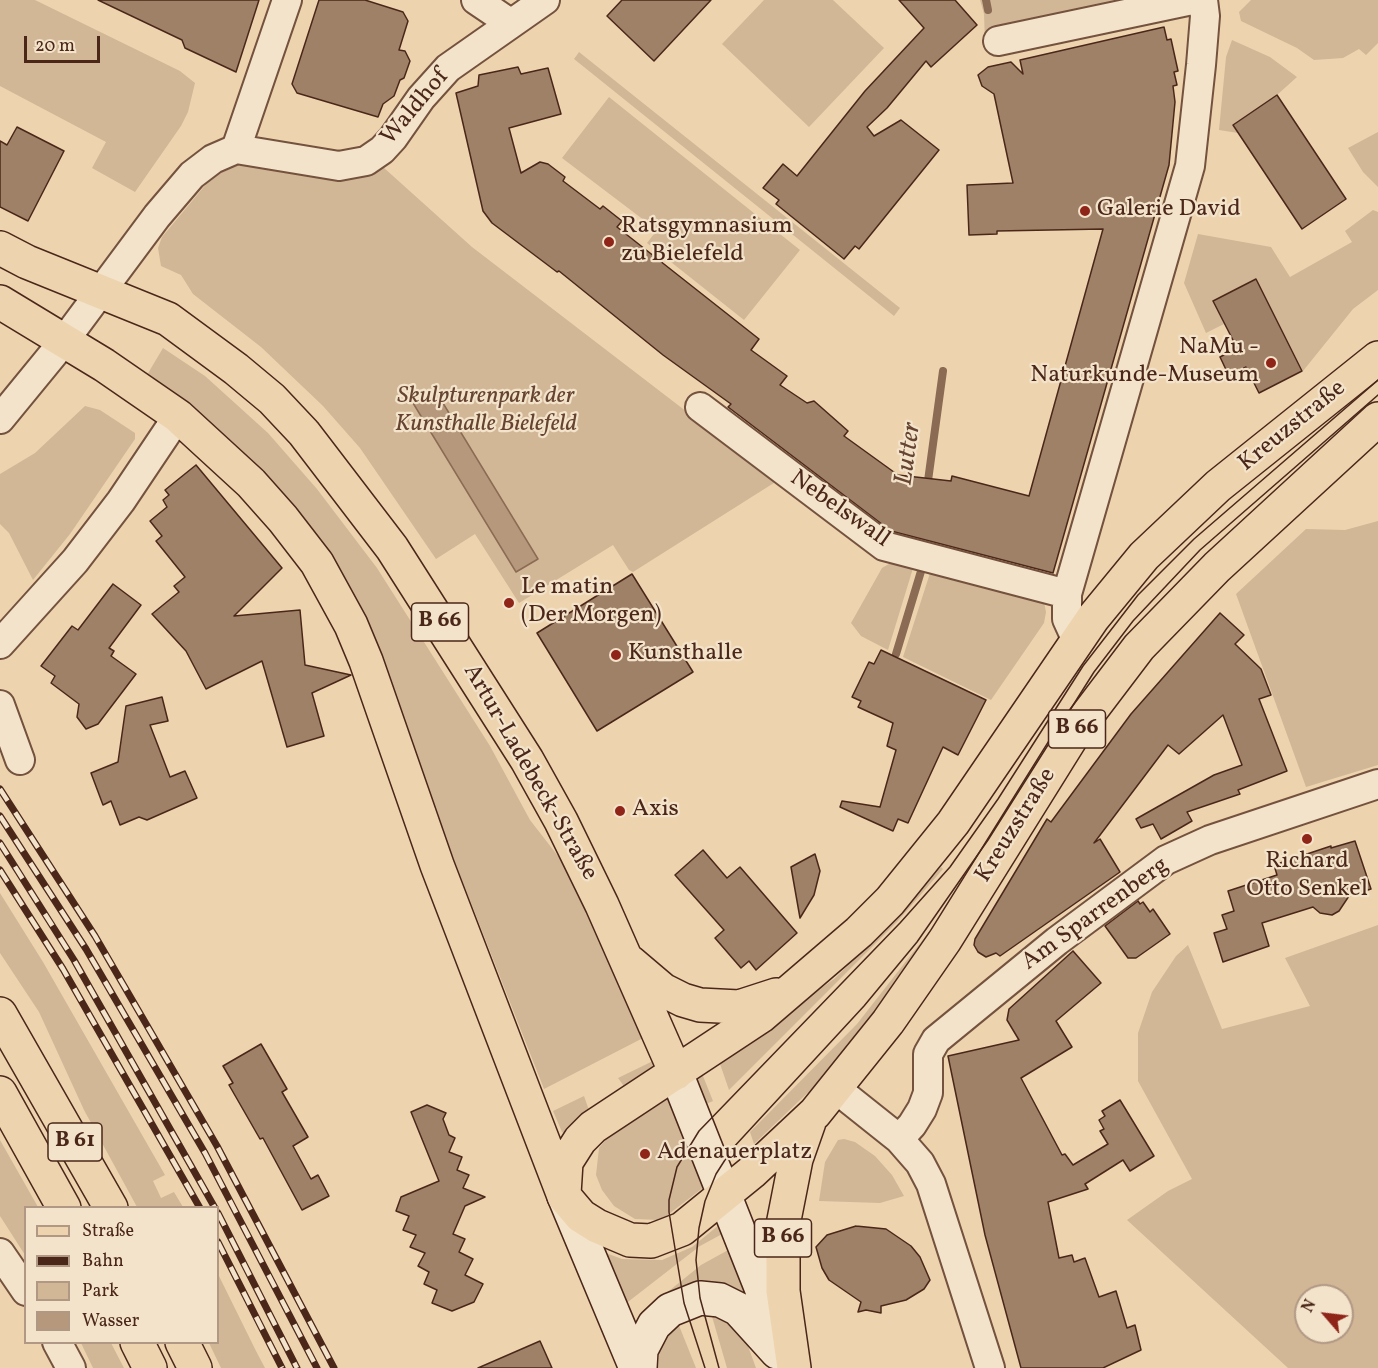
<!DOCTYPE html>
<html>
<head>
<meta charset="utf-8">
<style>
  body { margin:0 }
  #map { position:relative; width:1378px; height:1368px; overflow:hidden; background:#edd4af; font-family:Vollkorn,serif }
  canvas { display:block }
  .legend { position:absolute; left:24px; top:1206px; width:195px; height:138px; box-sizing:border-box; background:#f3e3cb; border:2px solid #b09884; margin:0; padding:8px 10px; list-style:none; font-size:18px; color:#4b2719 }
  .legend li { display:flex; align-items:center; gap:12px; height:30px }
  .legend b { width:30px; border:2px solid #b09884 }
  .north { position:absolute; left:1294px; top:1284px; width:60px; height:60px; box-sizing:border-box; background:#f3e3cb; border:2px solid #b09884; border-radius:50%; rotate:298deg; font-size:16px; font-weight:700; line-height:24px; text-align:center; color:#4b2719 }
  .north::after { content:''; display:block; margin:auto; width:21px; height:27px; background:#8f2418; clip-path:polygon(50% 0,100% 100%,50% 72%,0 100%) }
  .scale { position:absolute; left:24px; top:36px; width:76px; height:27px; box-sizing:border-box; border:3px solid #4b2719; border-top:0; padding-left:8px; font-size:18px; line-height:21px; white-space:nowrap; color:#4b2719; -webkit-text-stroke:4px #f3e3cb; paint-order:stroke }
</style>
</head>
<body>
<div id="map">
<canvas width="1378" height="1368"></canvas>
<ul class="legend">
<li><b style="height:8px;background:#edd4af"></b>Straße</li>
<li><b style="height:8px;background:#4b2719"></b>Bahn</li>
<li><b style="height:16px;background:#d1b796"></b>Park</li>
<li><b style="height:16px;background:#b6997c"></b>Wasser</li>
</ul>
<div class="north">N</div>
<div class="scale">20 m</div>
</div>
<script>
const ctx = document.querySelector('canvas').getContext('2d');
ctx.lineJoin = 'round';
function fillPath(path, color) {
  ctx.fillStyle = color;
  ctx.fill(path, 'evenodd');
}
function shape(rows) {
  const path = new Path2D();
  for (const r of rows) {
    path.moveTo(r[0], r[1]);
    for (let i = 2; i < r.length; i += 2) path.lineTo(r[i], r[i + 1]);
  }
  return path;
}
function stroke(path, color, width, dash) {
  ctx.strokeStyle = color;
  ctx.lineWidth = width;
  ctx.lineCap = dash ? 'butt' : 'round';
  ctx.setLineDash(dash || []);
  ctx.stroke(path);
}
function label(font, color, halo, rows, align = 'center') {
  ctx.font = font + ' Vollkorn,serif';
  ctx.lineWidth = 4.5;
  ctx.setLineDash([]);
  ctx.textBaseline = 'middle';
  ctx.strokeStyle = halo;
  ctx.fillStyle = color;
  for (const [text, x, y, turn = 0] of rows) {
    ctx.save();
    ctx.translate(x, y);
    ctx.rotate((+turn || 0) * Math.PI / 180);
    ctx.textAlign = isNaN(turn) ? turn : align;
    if (halo) ctx.strokeText(text, 0, 0);
    ctx.fillText(text, 0, 0);
    ctx.restore();
  }
}
fillPath(shape([
  [0,0,35,0,180,71,195,83,188,112,181,126,135,192,92,168,106,142,0,86],
  [764,0,833,0,884,48,809,127,722,44],
  [980,0,1133,0,985,42,984,14],
  [1251,0,1378,0,1378,43,1366,55,1359,49,1343,58,1314,60,1297,48,1241,21,1239,12],
  [1232,40,1270,57,1297,77,1277,95,1233,125,1238,133,1219,130,1226,57],
  [579,52,900,308,894,316,574,59],
  [609,97,800,250,744,320,647,243,657,230,562,158],
  [1378,132,1378,187,1363,172,1348,148],
  [257,165,350,178,374,173,383,167,472,247,777,481,633,572,629,570,613,545,519,603,475,534,436,559,360,448,323,406,261,347,193,294,181,275,161,266,158,248,162,237,212,177,236,166],
  [1373,210,1378,212,1378,290,1353,309,1303,371,1256,279,1213,300,1224,324,1206,333,1184,283,1198,234,1271,247,1290,277,1352,242,1345,231],
  [163,348,205,376,268,433,317,489,377,568,490,746,530,820,572,874,645,1037,544,1089,353,602,147,375],
  [85,406,100,410,135,433,135,439,70,534,33,580,9,533,0,524,0,474,35,453],
  [1378,521,1378,765,1306,787,1236,594,1306,529,1345,530],
  [894,561,914,565,888,650,861,636,851,623,882,568],
  [931,570,1043,597,1046,612,1044,623,991,700,903,657],
  [941,867,943,869,897,922,729,1090,719,1061,834,979,895,920],
  [0,893,43,962,165,1175,153,1181,161,1198,174,1192,183,1207,137,1207,84,1110,39,1012,0,953],
  [946,910,866,1028,821,1080,754,1144,750,1132,857,1024],
  [1378,925,1378,1368,1288,1368,1127,1220,1168,1191,1192,1179,1138,1081,1138,1033,1152,992,1176,956,1188,945,1222,1029,1310,1006,1285,958],
  [1306,1296,1342,1296,1342,1332,1306,1332],
  [655,1060,659,1070,626,1089,618,1078],
  [701,1071,713,1101,706,1104,695,1077],
  [668,1093,704,1187,665,1217,659,1220,635,1219,614,1206,602,1190,596,1175,599,1148,618,1125],
  [584,1096,590,1113,566,1134,562,1132,553,1111],
  [844,1139,855,1142,875,1156,892,1175,904,1196,880,1203,819,1201,825,1162,838,1140],
  [0,1140,38,1207,26,1208,25,1255,0,1216],
  [719,1225,724,1233,700,1246,624,1305,603,1252,622,1259,662,1260,692,1247],
  [730,1249,746,1292,744,1294,636,1331,632,1327,654,1303,701,1265],
  [218,1274,256,1351,265,1368,221,1368,209,1343,218,1342],
  [711,1313,731,1322,745,1338,756,1368,727,1368],
  [678,1323,696,1368,658,1368,659,1352,669,1332],
  [81,1343,111,1343,124,1368,93,1368]
]), '#d1b796');
const water = shape([
  [435,390,538,559,516,572,413,403,435,390]
]);
fillPath(water, '#b6997c');
stroke(water, '#8b6b54', 1.5);
stroke(shape([
  [986,0,988,10],
  [927,488,943,371],
  [896,654,922,568]
]), '#8b6b54', 8);
const building = shape([
  [98,0,259,0,236,72,185,48,182,40,98,0],
  [319,0,365,0,403,12,408,21,399,50,405,51,410,61,404,78,400,80,394,96,383,104,378,117,297,93,292,84,319,0],
  [622,0,711,0,654,61,607,16,622,0],
  [899,0,955,0,977,25,931,67,926,61,887,108,867,127,874,136,901,120,939,150,859,249,855,246,844,259,776,204,779,200,763,188,783,164,797,176,865,91,924,28,899,0],
  [1164,27,1167,40,1171,39,1178,71,1174,72,1177,85,1173,86,1175,102,1169,165,1053,573,891,531,728,407,731,404,663,355,559,271,557,272,492,223,483,211,456,93,478,86,479,75,518,67,521,74,548,68,561,114,509,128,521,173,540,162,548,164,565,177,563,181,600,209,603,206,622,221,617,227,759,339,751,350,787,376,780,385,807,403,814,401,848,431,844,436,898,475,951,481,952,476,1029,496,1103,229,997,231,997,234,969,235,967,185,1013,183,994,94,982,86,978,75,988,67,1011,62,1023,74,1020,60,1164,27],
  [1277,95,1346,199,1302,229,1233,125,1277,95],
  [17,127,64,151,28,221,0,207,0,141,7,145,17,127],
  [1256,279,1302,371,1259,393,1246,367,1229,376,1220,357,1237,348,1213,301,1256,279],
  [196,465,282,568,234,616,300,610,305,665,351,675,312,693,324,736,287,747,262,661,206,689,186,651,152,614,179,592,174,586,185,577,156,541,162,536,150,521,167,507,163,500,169,495,165,490,196,465],
  [632,574,693,672,597,731,537,633,632,574],
  [113,584,141,605,109,648,114,651,111,656,136,674,98,724,86,729,77,717,79,704,51,683,55,676,41,666,72,626,78,630,113,584],
  [1220,613,1244,635,1235,644,1261,669,1271,695,1259,699,1287,771,1238,790,1240,794,1187,812,1192,821,1161,839,1153,824,1141,828,1136,819,1214,775,1242,765,1223,715,1179,754,1168,745,1094,843,1100,839,1120,872,1000,956,996,953,986,957,978,952,974,945,975,939,1047,819,1051,822,1131,714,1220,613],
  [881,650,986,700,958,755,943,747,908,823,898,819,893,831,840,807,842,801,880,807,896,750,887,746,893,723,858,707,861,701,852,697,869,662,874,664,881,650],
  [162,697,168,721,150,725,170,777,185,771,197,798,147,820,139,817,120,825,111,801,103,805,91,773,118,762,126,706,162,697],
  [1355,841,1371,889,1349,896,1339,911,1332,915,1320,913,1313,907,1262,923,1269,946,1223,962,1214,933,1227,929,1222,915,1234,911,1228,891,1277,875,1274,865,1331,846,1331,848,1355,841],
  [703,850,727,878,740,867,797,933,756,970,749,961,741,968,715,938,724,930,675,875,703,850],
  [815,854,820,871,814,895,800,918,791,867,815,854],
  [1138,901,1140,904,1143,902,1150,912,1153,909,1170,934,1136,958,1128,958,1105,926,1138,901],
  [1073,951,1101,983,1056,1021,1072,1047,1021,1078,1062,1155,1065,1154,1073,1165,1108,1144,1100,1131,1104,1129,1099,1120,1105,1116,1102,1111,1120,1100,1154,1156,1130,1171,1123,1160,1085,1184,1088,1189,1048,1202,1059,1258,1072,1255,1074,1262,1085,1258,1099,1297,1116,1291,1127,1328,1135,1325,1141,1350,1103,1368,1021,1368,985,1235,948,1056,1019,1040,1007,1020,1009,1009,1073,951],
  [261,1044,287,1089,282,1092,308,1137,293,1146,311,1179,318,1175,329,1196,302,1210,263,1138,260,1139,229,1085,233,1083,223,1066,261,1044],
  [427,1105,446,1113,443,1119,449,1135,455,1138,449,1152,462,1157,457,1170,469,1175,463,1188,485,1197,465,1206,453,1234,465,1239,459,1252,473,1259,465,1275,483,1284,474,1302,452,1311,432,1303,437,1290,424,1284,429,1272,418,1266,425,1253,410,1247,416,1235,403,1230,409,1216,396,1211,401,1197,439,1181,411,1112,427,1105],
  [856,1226,886,1229,911,1246,920,1257,930,1280,924,1289,906,1300,881,1306,881,1313,866,1310,858,1312,861,1302,829,1280,822,1268,816,1247,827,1235,856,1226],
  [540,1341,552,1368,478,1368,540,1341]
]);
fillPath(building, '#9f8167');
stroke(building, '#4b2719', 1.5);
const street = shape([
  [476,0,510,23],
  [998,41,1192,0],
  [236,149,287,0],
  [700,407,884,546,1067,594],
  [0,419,64,341,157,216,192,175,213,159,236,149,339,166,366,161,382,150,393,138,421,98,448,68,545,0],
  [1077,641,1067,619,1067,594,1190,166,1201,65,1205,16,1203,0],
  [0,644,75,561,121,501,178,416],
  [0,705,20,760],
  [835,1088,899,1139,920,1163,931,1184,990,1368],
  [899,1139,912,1125,922,1109,928,1093,928,1054,936,1040,1057,941,1166,860,1210,840,1378,784],
  [0,1253,26,1291],
  [57,1342,71,1368]
]);
const secondary = shape([
  [676,1073,785,1348],
  [564,1196,636,1368],
  [640,1368,641,1350,654,1325,670,1310,700,1298,720,1300,738,1309,777,1352]
]);
const primary = shape([
  [0,248,27,262,168,319,236,369,272,399,304,433,392,548,527,760,561,821,602,905,676,1073],
  [0,302,104,365,178,416,251,483,283,519,317,563,351,625,366,661,437,865,564,1196,581,1216,597,1226,630,1240,651,1241,682,1229,752,1172,815,1113,888,1022,945,940,1076,730,1139,647,1217,567,1378,419],
  [630,962,663,990,683,1000,700,1005,739,1007,776,995],
  [564,1194,566,1162,580,1140,593,1127,761,1016,859,932,890,901,953,823,1093,618,1144,556,1218,486,1378,358],
  [794,1368,783,1291,783,1225,796,1159,809,1122]
]);
const highway = shape([
  [0,1014,111,1208],
  [0,1093,64,1208],
  [137,1342,150,1368],
  [182,1342,195,1368]
]);
stroke(street, '#74523e', 32);
stroke(secondary, '#4b2719', 36);
stroke(primary, '#4b2719', 36);
stroke(highway, '#4b2719', 36);
stroke(street, '#f3e3cb', 28);
stroke(secondary, '#f3e3cb', 33);
stroke(primary, '#edd4af', 33);
stroke(highway, '#edd4af', 33);
stroke(shape([
  [705,1368,684,1303,669,1212,669,1200,677,1167,699,1131,900,923,950,867,998,799,1083,666,1138,595,1194,539,1378,380],
  [719,1368,700,1298,696,1260,699,1228,705,1201,716,1174,732,1149,864,1006,917,942,988,840,1094,672,1133,621,1200,550,1378,395]
]), '#4b2719', 1.5);
const rail = shape([
  [0,789,95,936,217,1146,334,1368],
  [0,816,86,949,205,1153,317,1368],
  [0,843,74,960,215,1208],
  [0,870,63,969,200,1208],
  [218,1213,297,1368],
  [218,1242,282,1368]
]);
stroke(rail, '#4b2719', 7);
stroke(rail, '#f3e3cb', 4.5, [14]);
for (const [x, y, r, color] of [
  [1085,211,6,"#8f2418"],
  [609,242,6,"#8f2418"],
  [1271,363,6,"#8f2418"],
  [509,603,6,"#8f2418"],
  [616,655,6,"#8f2418"],
  [620,811,6,"#8f2418"],
  [1307,839,6,"#8f2418"],
  [645,1154,6,"#8f2418"]
]) {
  const dot = new Path2D();
  dot.arc(x, y, r, 0, 2 * Math.PI);
  ctx.fillStyle = color;
  ctx.fill(dot);
  stroke(dot, '#f3e3cb', 2);
}
for (const [x, y, w] of [
  [440,622,57],
  [1077,729,57],
  [75,1142,54],
  [783,1238,57]
]) {
  const box = new Path2D();
  box.roundRect(x - w / 2, y - 19, w, 38, 4.5);
  ctx.fillStyle = '#f3e3cb';
  ctx.fill(box);
  stroke(box, '#4b2719', 1.5);
}
label('bold 22px', '#4b2719', null, [
  ["B 66",440,622],
  ["B 66",1077,729],
  ["B 61",75,1142],
  ["B 66",783,1238]
]);
label('24px', '#4b2719', '#f3e3cb', [
  ["Waldhof",416,108,-50],
  ["Kreuzstraße",1293,427,-39],
  ["Nebelswall",839,510,35],
  ["Artur-Ladebeck-Straße",529,773,60],
  ["Kreuzstraße",1017,826,-58],
  ["Am Sparrenberg",1096,915,-36]
]);
label('24px', '#4b2719', '#f3e3cb', [
  ["Galerie David",1097,211],
  ["Ratsgymnasium",621,228],
  ["zu Bielefeld",621,256],
  ["NaMu -",1259,349,"right"],
  ["Naturkunde-Museum",1259,377,"right"],
  ["Le matin",521,589],
  ["(Der Morgen)",521,617],
  ["Kunsthalle",628,655],
  ["Axis",632,811],
  ["Richard",1307,863,"center"],
  ["Otto Senkel",1307,891,"center"],
  ["Adenauerplatz",657,1154]
], 'left');
label('italic 24px', '#664432', '#f3e3cb', [
  ["Skulpturenpark der",486,398],
  ["Kunsthalle Bielefeld",486,426]
]);
label('italic 26px', '#664432', '#f3e3cb', [
  ["Lutter",910,454,-82]
]);
</script>
</body>
</html>
